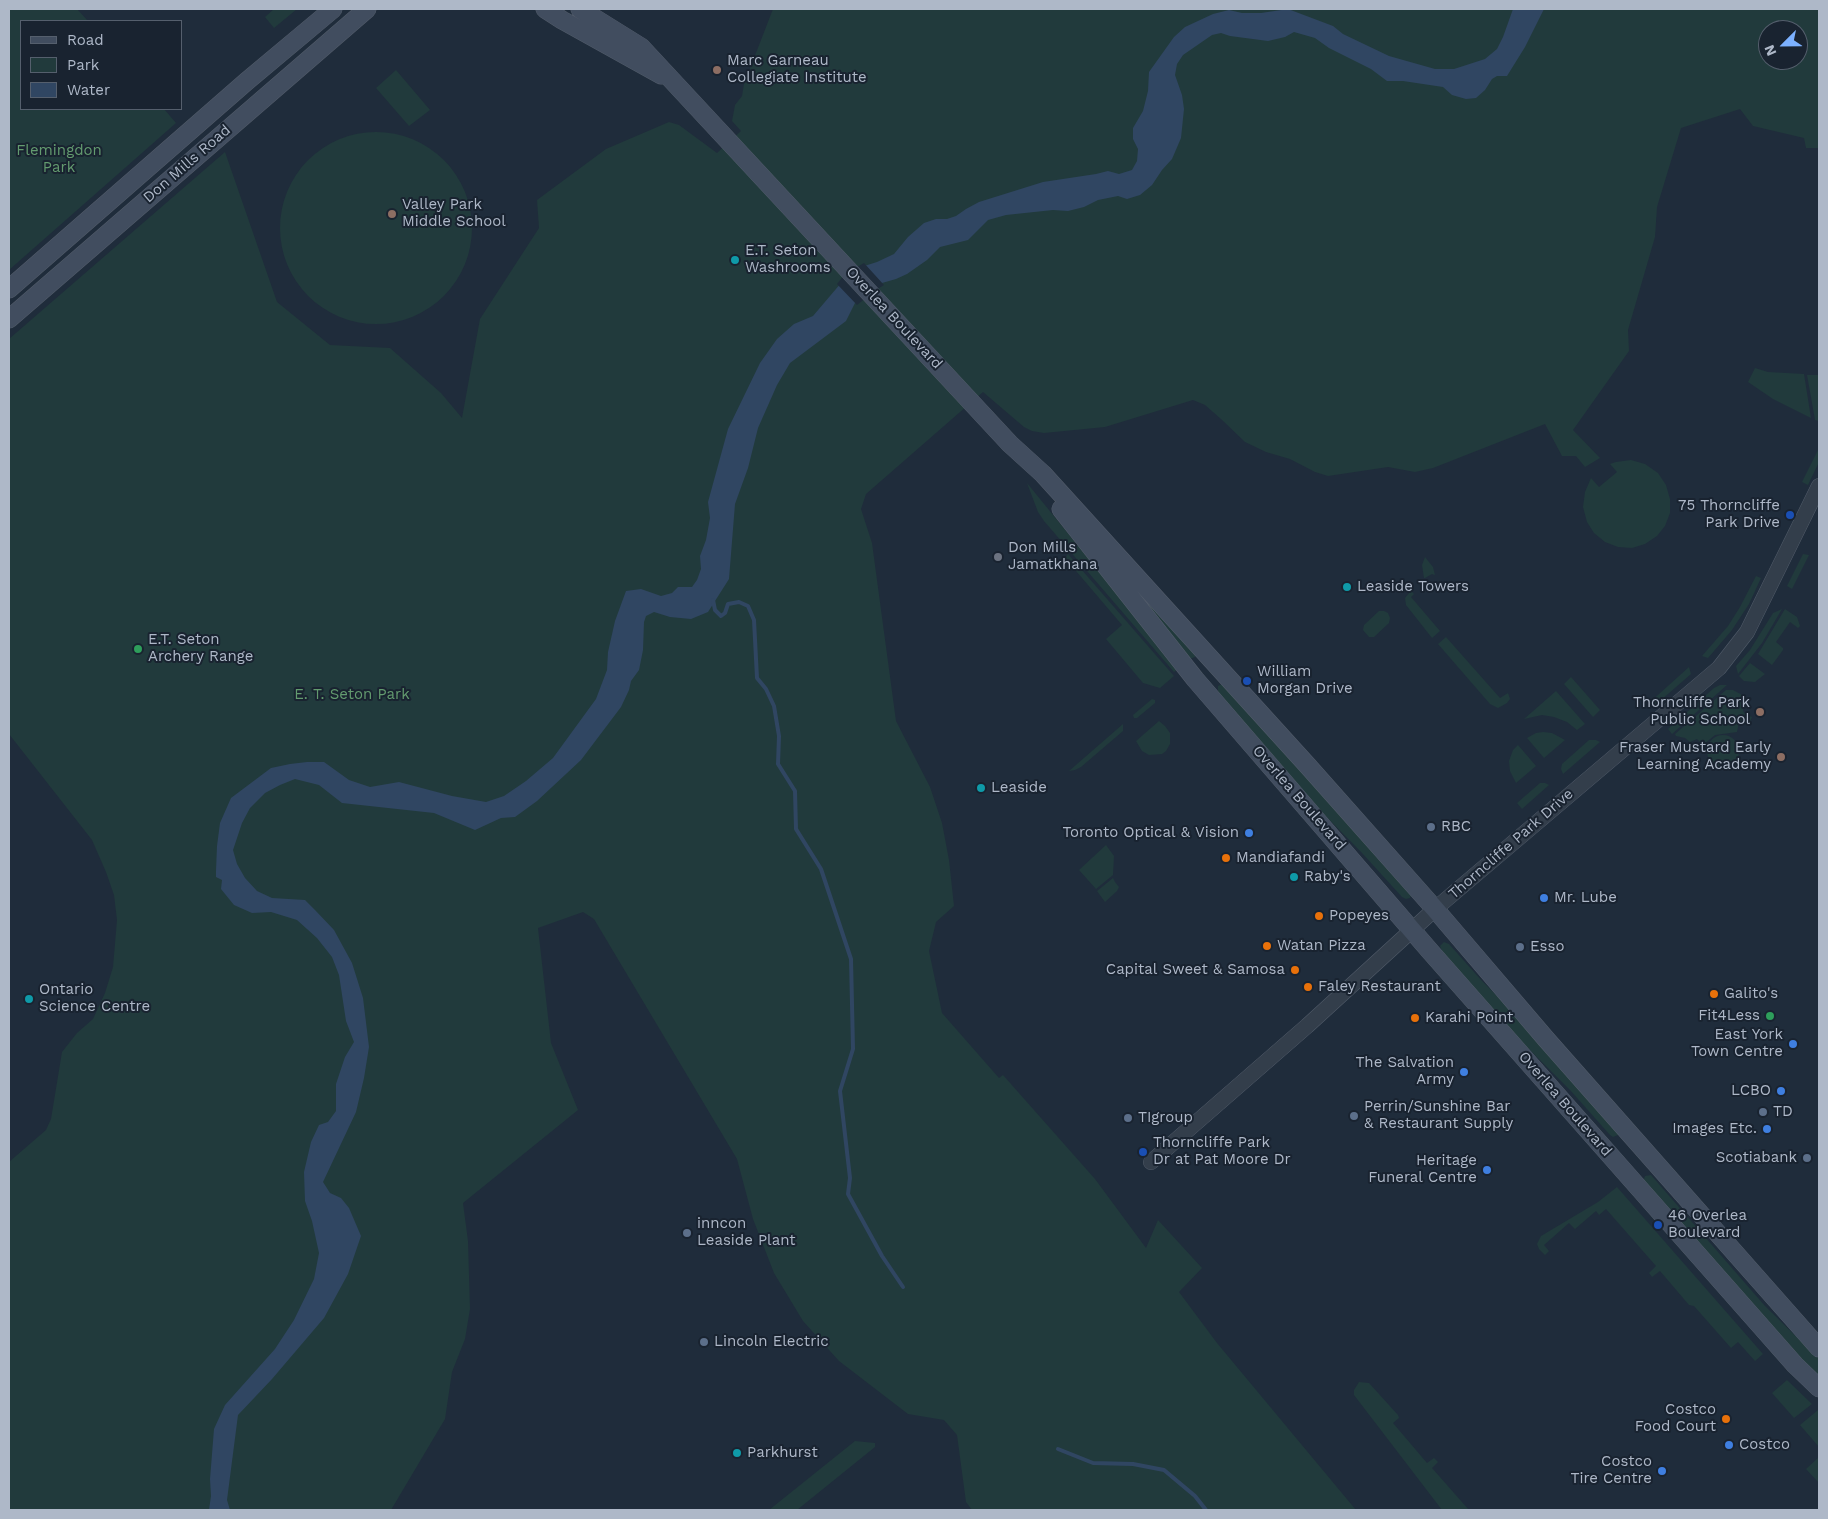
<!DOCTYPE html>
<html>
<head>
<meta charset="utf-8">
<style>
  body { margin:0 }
  #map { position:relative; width:1828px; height:1519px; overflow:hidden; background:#1f2c3b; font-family:"Work Sans",sans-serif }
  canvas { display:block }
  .frame { position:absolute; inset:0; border:10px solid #aeb8c8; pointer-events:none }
  .legend { position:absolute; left:20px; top:20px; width:162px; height:90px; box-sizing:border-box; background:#192330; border:1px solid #555f6d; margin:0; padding:6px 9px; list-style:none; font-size:15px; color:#aeb8c8 }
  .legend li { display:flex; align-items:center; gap:10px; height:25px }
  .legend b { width:25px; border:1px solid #555f6d }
  .north { position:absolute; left:1758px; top:20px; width:50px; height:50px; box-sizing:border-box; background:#192330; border:1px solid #555f6d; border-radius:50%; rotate:247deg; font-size:14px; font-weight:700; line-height:20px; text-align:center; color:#aeb8c8 }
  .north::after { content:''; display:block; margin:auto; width:18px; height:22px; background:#7cb1ff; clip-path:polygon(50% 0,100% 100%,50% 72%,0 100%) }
</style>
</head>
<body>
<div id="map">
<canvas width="1828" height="1519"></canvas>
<div class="frame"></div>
<ul class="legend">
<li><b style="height:6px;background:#414d5f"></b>Road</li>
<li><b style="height:14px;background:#213a3c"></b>Park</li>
<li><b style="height:14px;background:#304662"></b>Water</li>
</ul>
<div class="north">N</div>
</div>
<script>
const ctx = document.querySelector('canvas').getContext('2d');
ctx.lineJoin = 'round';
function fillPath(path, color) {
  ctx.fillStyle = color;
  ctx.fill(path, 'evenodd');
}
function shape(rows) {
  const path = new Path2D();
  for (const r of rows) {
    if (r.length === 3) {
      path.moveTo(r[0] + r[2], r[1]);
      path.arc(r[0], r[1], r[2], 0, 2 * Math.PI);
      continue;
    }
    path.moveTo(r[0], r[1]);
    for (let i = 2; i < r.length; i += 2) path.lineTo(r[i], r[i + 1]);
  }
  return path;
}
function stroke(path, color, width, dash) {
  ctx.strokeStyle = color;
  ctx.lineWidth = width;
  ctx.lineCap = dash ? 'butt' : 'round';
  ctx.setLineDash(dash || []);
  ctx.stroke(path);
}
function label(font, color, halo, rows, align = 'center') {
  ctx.font = font + ' "Work Sans",sans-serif';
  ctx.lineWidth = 4;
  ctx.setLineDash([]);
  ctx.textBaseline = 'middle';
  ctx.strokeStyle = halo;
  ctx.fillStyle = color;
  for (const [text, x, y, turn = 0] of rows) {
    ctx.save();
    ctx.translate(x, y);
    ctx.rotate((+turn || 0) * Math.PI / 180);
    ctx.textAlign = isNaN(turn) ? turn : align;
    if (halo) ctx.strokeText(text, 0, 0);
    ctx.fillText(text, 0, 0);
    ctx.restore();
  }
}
fillPath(shape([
  [9,9,77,9,88,21,21,21,21,109,164,109,176,123,9,270],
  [274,9,297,9,274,28,265,17],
  [773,9,1819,9,1819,148,1806,148,1804,138,1753,126,1740,109,1681,128,1657,207,1655,237,1628,330,1629,351,1573,430,1600,458,1585,467,1576,456,1562,456,1545,424,1433,468,1415,472,1388,467,1328,476,1315,472,1290,459,1266,452,1245,442,1221,419,1205,405,1193,400,1105,427,1044,433,1032,431,1024,427,983,392,866,494,861,509,872,543,896,721,930,787,942,823,949,860,954,906,936,922,929,951,942,1013,999,1078,1003,1075,1095,1179,1146,1248,1158,1220,1202,1268,1179,1292,1217,1343,1356,1510,972,1510,966,1502,957,1435,944,1420,908,1414,839,1361,803,1321,774,1273,753,1219,737,1159,594,919,583,912,538,928,551,1043,578,1110,463,1203,468,1241,470,1309,465,1339,452,1372,445,1419,391,1510,9,1510,9,1162,46,1130,51,1119,62,1052,77,1033,93,1019,105,993,113,967,117,920,114,895,106,872,92,840,9,734,9,339,225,152,277,302,330,345,390,348,441,393,462,418,480,319,539,228,537,200,606,149,669,122,679,125,717,153,741,131,732,121,735,105,742,96,744,84],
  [1768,30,1798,30,1798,60,1768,60],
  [396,70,430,110,409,126,376,88],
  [376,228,96],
  [1755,368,1768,372,1804,374,1811,418,1773,399,1748,382],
  [1807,375,1819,375,1819,421,1815,420],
  [1819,448,1819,462,1808,485,1802,482],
  [1631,460,1645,464,1658,473,1666,485,1670,499,1670,513,1665,526,1657,536,1645,544,1632,548,1618,547,1605,542,1594,533,1587,522,1583,507,1585,492,1591,478,1599,487,1617,472,1610,464,1616,462],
  [1027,483,1176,666,1178,669,1174,672,1044,521,1038,512],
  [1091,535,1197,653,1195,657,1190,659],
  [1068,554,1174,676,1160,688,1143,683,1106,639,1122,625,1065,558],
  [1803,554,1809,555,1792,589,1787,586],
  [1425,557,1433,567,1435,575,1432,574,1425,578,1424,578,1422,565],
  [1756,576,1761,578,1749,604,1732,630,1708,658,1702,656,1728,626,1740,607],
  [1411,591,1414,594,1411,597,1440,631,1432,638,1406,605,1405,598],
  [1782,609,1762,643,1738,674,1736,666,1750,650,1773,613],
  [1785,609,1797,617,1800,626,1798,628,1790,622,1776,642,1783,648,1783,650,1772,665,1758,654],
  [1379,611,1384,611,1388,613,1390,618,1389,623,1374,637,1369,637,1363,630,1364,625],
  [1446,637,1500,698,1508,693,1510,699,1507,703,1498,708,1490,704,1438,644],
  [1750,663,1765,674,1755,682,1744,681,1739,676],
  [1689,667,1691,674,1653,707,1649,703],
  [1571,677,1600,710,1593,717,1564,684],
  [1224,683,1411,895,1410,898,1406,899,1402,897,1362,853,1309,799,1218,693,1218,686],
  [1720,685,1727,685,1672,734,1668,729,1714,688],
  [1726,690,1733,690,1746,697,1748,704,1743,708,1743,711,1745,714,1752,717,1749,724,1739,722,1737,732,1715,735,1703,745,1697,739,1690,742,1685,738,1676,736,1675,734],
  [1556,691,1585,724,1577,730,1567,722,1554,717,1542,715,1524,719],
  [1152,699,1155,700,1155,703,1137,718,1134,718,1133,715],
  [1159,721,1165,726,1170,733,1170,744,1166,751,1162,754,1149,755,1142,751,1136,741],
  [1123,724,1123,731,1081,767,1075,770,1069,771],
  [1543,732,1552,733,1565,740,1544,758,1527,738,1536,733],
  [1723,751,16],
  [1589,740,1596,740,1600,742,1563,774,1561,769,1562,764],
  [1518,745,1536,766,1516,783,1510,771,1509,761,1513,750],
  [1540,783,1545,783,1549,785,1522,809,1517,803],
  [1106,845,1114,856,1113,875,1096,889,1079,870],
  [1113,878,1115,882,1119,887,1117,891,1105,902,1097,891],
  [1444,942,1449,944,1482,981,1528,1027,1619,1132,1618,1135,1613,1137,1610,1135,1570,1090,1511,1031,1442,951,1440,946],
  [1651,1175,1765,1306,1819,1359,1819,1382,1643,1182,1645,1176],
  [1617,1187,1763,1354,1755,1361,1738,1342,1731,1348,1694,1306,1689,1305,1660,1271,1652,1277,1649,1273,1656,1266,1606,1209,1599,1215,1596,1211,1575,1229,1569,1223,1544,1245,1549,1251,1545,1255,1539,1249,1537,1244,1541,1236,1598,1202],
  [1787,1380,1812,1404,1794,1418,1772,1393],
  [1359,1382,1369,1383,1398,1415,1399,1418,1393,1423,1427,1463,1434,1458,1438,1462,1432,1468,1469,1510,1442,1510,1354,1395,1354,1390],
  [1818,1410,1819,1411,1819,1447,1800,1425],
  [855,1441,875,1443,875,1447,797,1510,769,1510],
  [1819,1457,1819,1483,1806,1469]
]), '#213a3c');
fillPath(shape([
  [1288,9,1333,26,1343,34,1389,56,1435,69,1454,69,1485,59,1497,49,1503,37,1513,9,1544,9,1525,47,1507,76,1497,76,1492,79,1485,90,1476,98,1466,99,1452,95,1443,87,1403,81,1387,81,1371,69,1329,48,1315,38,1294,32,1285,37,1268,41,1230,36,1221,33,1212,35,1183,55,1177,64,1175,75,1182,95,1184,109,1181,138,1172,159,1162,170,1152,185,1140,195,1127,199,1118,196,1098,200,1084,207,1068,211,1053,210,1006,215,988,220,968,240,940,247,927,260,907,274,896,279,882,283,855,303,846,321,790,363,777,385,758,428,748,468,735,504,729,579,708,612,691,619,670,617,654,612,646,616,644,622,643,650,639,670,631,681,629,690,621,707,581,760,537,801,515,817,501,818,475,830,434,813,342,803,319,785,295,779,280,785,265,793,250,808,242,823,233,850,237,864,245,878,257,891,272,898,305,900,315,910,334,930,352,963,363,998,369,1047,364,1078,356,1112,323,1182,330,1193,341,1198,349,1208,361,1236,348,1274,324,1318,272,1379,238,1415,227,1500,230,1510,209,1510,211,1496,210,1479,214,1429,225,1405,275,1349,294,1320,314,1279,319,1253,312,1221,305,1201,304,1172,311,1142,319,1125,328,1122,336,1111,336,1084,345,1057,354,1042,346,1021,339,975,332,957,317,938,297,920,271,912,252,913,234,905,221,889,222,880,216,877,216,871,217,846,220,823,231,798,271,768,290,764,307,762,324,762,349,780,370,787,399,782,452,796,486,802,504,796,526,781,553,758,596,699,607,670,608,652,615,621,626,591,641,589,661,596,672,593,678,587,692,587,697,580,701,569,700,556,706,540,710,518,708,502,728,429,760,363,777,339,794,324,813,316,847,276,861,267,877,262,894,254,908,237,924,223,936,219,947,219,956,216,966,209,979,202,1043,182,1096,174,1108,171,1119,174,1132,170,1137,161,1138,149,1133,139,1133,128,1143,111,1148,91,1149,72,1174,37,1185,27,1213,14,1229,10,1242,13,1261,13]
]), '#304662');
fillPath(shape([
  [864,263,884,285,876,290,857,305,837,284,845,274]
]), '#1f2c3b');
stroke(shape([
  [713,600,715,610,721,616,725,613,728,604,739,602,748,606,754,620,757,678,766,689,774,706,779,736,778,764,795,791,796,829,821,869,851,959,853,1049,840,1091,850,1178,848,1194,882,1256,903,1287],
  [1058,1449,1093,1463,1133,1464,1164,1470,1195,1496,1206,1510]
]), '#304662', 4);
const tertiary = shape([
  [1151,1162,1307,1026,1435,909,1719,668,1747,632,1819,486]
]);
const secondary = shape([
  [545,9,562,20,661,75],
  [580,9,641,47,1010,444,1043,474,1308,766,1435,909,1546,1039,1819,1348],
  [9,289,247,81,333,9],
  [9,319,367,9],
  [1061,509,1195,679,1429,950,1795,1365,1819,1388]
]);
stroke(tertiary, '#515b69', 16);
stroke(secondary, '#515b69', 19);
stroke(tertiary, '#333e4b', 15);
stroke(secondary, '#414d5f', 18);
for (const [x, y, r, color] of [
  [717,70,5,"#8d6e63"],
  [392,214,5,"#8d6e63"],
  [735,260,5,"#0f9aa8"],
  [1790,515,5,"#1a4fb4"],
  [998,557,5,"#6b7280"],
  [1347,587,5,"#0f9aa8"],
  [138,649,5,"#2e9e5b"],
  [1247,681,5,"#1a4fb4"],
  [1760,712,5,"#8d6e63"],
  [1781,757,5,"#8d6e63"],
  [981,788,5,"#0f9aa8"],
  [1431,827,5,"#5c6f8a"],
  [1249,833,5,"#3f7fe0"],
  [1226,858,5,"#e8710a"],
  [1294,877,5,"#0f9aa8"],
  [1544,898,5,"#3f7fe0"],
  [1319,916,5,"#e8710a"],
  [1267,946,5,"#e8710a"],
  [1520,947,5,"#5c6f8a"],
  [1295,970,5,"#e8710a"],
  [1308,987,5,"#e8710a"],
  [1714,994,5,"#e8710a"],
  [29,999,5,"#0f9aa8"],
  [1770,1016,5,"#2e9e5b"],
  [1415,1018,5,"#e8710a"],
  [1793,1044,5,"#3f7fe0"],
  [1464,1072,5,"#3f7fe0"],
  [1781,1091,5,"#3f7fe0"],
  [1763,1112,5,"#5c6f8a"],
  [1354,1116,5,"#5c6f8a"],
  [1128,1118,5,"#5c6f8a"],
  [1767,1129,5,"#3f7fe0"],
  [1143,1152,5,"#1a4fb4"],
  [1807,1158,5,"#5c6f8a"],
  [1487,1170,5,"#3f7fe0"],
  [1658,1225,5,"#1a4fb4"],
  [687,1233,5,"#5c6f8a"],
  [704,1342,5,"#5c6f8a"],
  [1726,1419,5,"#e8710a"],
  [1729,1445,5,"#3f7fe0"],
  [737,1453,5,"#0f9aa8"],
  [1662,1471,5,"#3f7fe0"]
]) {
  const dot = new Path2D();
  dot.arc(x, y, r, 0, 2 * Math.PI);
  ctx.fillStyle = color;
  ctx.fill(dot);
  stroke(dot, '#192330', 2);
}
label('15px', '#aeb8c8', '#192330', [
  ["Marc Garneau",727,61],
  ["Collegiate Institute",727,78],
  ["Valley Park",402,205],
  ["Middle School",402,222],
  ["E.T. Seton",745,251],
  ["Washrooms",745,268],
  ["75 Thorncliffe",1780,506,"right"],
  ["Park Drive",1780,523,"right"],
  ["Don Mills",1008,548],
  ["Jamatkhana",1008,565],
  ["Leaside Towers",1357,587],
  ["E.T. Seton",148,640],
  ["Archery Range",148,657],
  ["William",1257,672],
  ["Morgan Drive",1257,689],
  ["Thorncliffe Park",1750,703,"right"],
  ["Public School",1750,720,"right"],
  ["Fraser Mustard Early",1771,748,"right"],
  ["Learning Academy",1771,765,"right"],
  ["Leaside",991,788],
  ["RBC",1441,827],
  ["Toronto Optical & Vision",1239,833,"right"],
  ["Mandiafandi",1236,858],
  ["Raby's",1304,877],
  ["Mr. Lube",1554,898],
  ["Popeyes",1329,916],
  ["Watan Pizza",1277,946],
  ["Esso",1530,947],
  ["Capital Sweet & Samosa",1285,970,"right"],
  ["Faley Restaurant",1318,987],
  ["Ontario",39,990],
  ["Science Centre",39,1007],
  ["Galito's",1724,994],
  ["Fit4Less",1760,1016,"right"],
  ["Karahi Point",1425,1018],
  ["East York",1783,1035,"right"],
  ["Town Centre",1783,1052,"right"],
  ["The Salvation",1454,1063,"right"],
  ["Army",1454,1080,"right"],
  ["LCBO",1771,1091,"right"],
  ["Perrin/Sunshine Bar",1364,1107],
  ["& Restaurant Supply",1364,1124],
  ["TD",1773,1112],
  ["TIgroup",1138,1118],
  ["Images Etc.",1757,1129,"right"],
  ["Thorncliffe Park",1153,1143],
  ["Dr at Pat Moore Dr",1153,1160],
  ["Scotiabank",1797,1158,"right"],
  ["Heritage",1477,1161,"right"],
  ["Funeral Centre",1477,1178,"right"],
  ["46 Overlea",1668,1216],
  ["Boulevard",1668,1233],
  ["inncon",697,1224],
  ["Leaside Plant",697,1241],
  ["Lincoln Electric",714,1342],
  ["Costco",1716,1410,"right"],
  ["Food Court",1716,1427,"right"],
  ["Costco",1739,1445],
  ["Parkhurst",747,1453],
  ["Costco",1652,1462,"right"],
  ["Tire Centre",1652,1479,"right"]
], 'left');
label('15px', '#639b6f', '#192330', [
  ["Flemingdon",59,151],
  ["Park",59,168],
  ["E. T. Seton Park",352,695]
]);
label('15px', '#aeb8c8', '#192330', [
  ["Don Mills Road",187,164,-41],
  ["Overlea Boulevard",894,318,47],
  ["Overlea Boulevard",1299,798,49],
  ["Thorncliffe Park Drive",1511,844,-41],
  ["Overlea Boulevard",1565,1104,49]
]);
</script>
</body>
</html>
